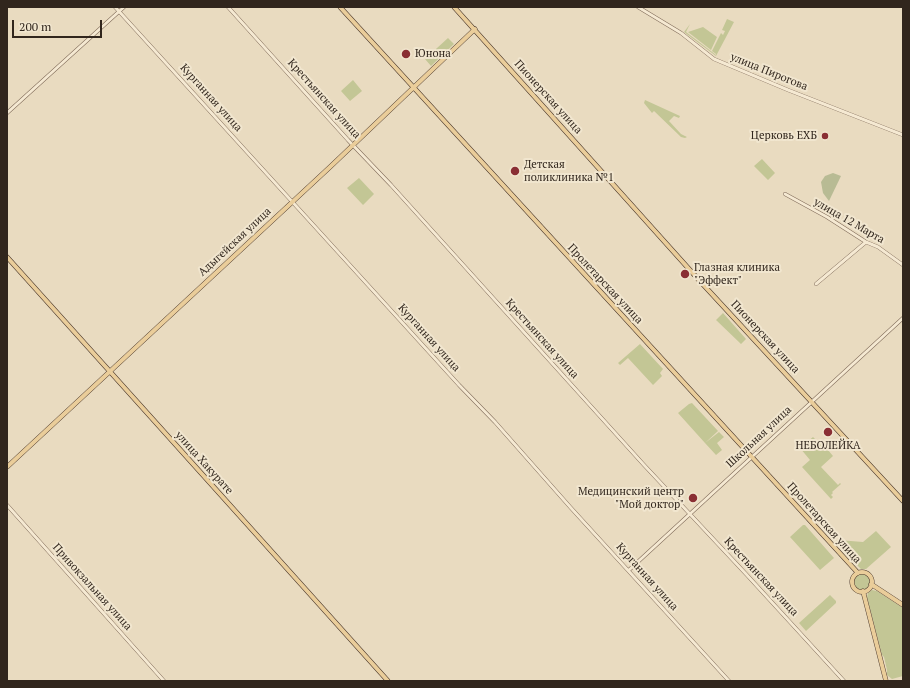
<!DOCTYPE html>
<html>
<head>
<meta charset="utf-8">
<style>
  body { margin:0 }
  #map { position:relative; width:910px; height:688px; overflow:hidden; background:#e9dbc0; font-family:"PT Serif",serif }
  canvas { display:block }
  .frame { position:absolute; inset:0; border:8px solid #31261d; pointer-events:none }
  .scale { position:absolute; left:12px; top:20px; width:90px; height:18px; box-sizing:border-box; border:2px solid #31261d; border-top:0; padding-left:5px; font-size:12px; line-height:14px; white-space:nowrap; color:#31261d; -webkit-text-stroke:3px #f1e6cf; paint-order:stroke }
</style>
</head>
<body>
<div id="map">
<canvas width="910" height="688"></canvas>
<div class="frame"></div>
<div class="scale">200 m</div>
</div>
<script>
const ctx = document.querySelector('canvas').getContext('2d');
ctx.lineJoin = 'round';
function fillPath(path, color) {
  ctx.fillStyle = color;
  ctx.fill(path, 'evenodd');
}
function shape(rows) {
  const path = new Path2D();
  for (const r of rows) {
    if (r.length === 3) {
      path.moveTo(r[0] + r[2], r[1]);
      path.arc(r[0], r[1], r[2], 0, 2 * Math.PI);
      continue;
    }
    path.moveTo(r[0], r[1]);
    for (let i = 2; i < r.length; i += 2) path.lineTo(r[i], r[i + 1]);
  }
  return path;
}
function stroke(path, color, width, dash) {
  ctx.strokeStyle = color;
  ctx.lineWidth = width;
  ctx.lineCap = dash ? 'butt' : 'round';
  ctx.setLineDash(dash || []);
  ctx.stroke(path);
}
function label(font, color, halo, rows, align = 'center') {
  ctx.font = font + ' "PT Serif",serif';
  ctx.lineWidth = 4;
  ctx.setLineDash([]);
  ctx.textBaseline = 'middle';
  ctx.strokeStyle = halo;
  ctx.fillStyle = color;
  for (const [text, x, y, turn = 0] of rows) {
    ctx.save();
    ctx.translate(x, y);
    ctx.rotate((+turn || 0) * Math.PI / 180);
    ctx.textAlign = isNaN(turn) ? turn : align;
    if (halo) ctx.strokeText(text, 0, 0);
    ctx.fillText(text, 0, 0);
    ctx.restore();
  }
}
fillPath(shape([
  [727,19,734,22,716,56,684,32,690,24,686,32,716,55,716,54,712,51,721,33,723,35,725,31,722,30],
  [703,27,717,37,711,50,688,32],
  [448,38,454,44,431,66,425,59],
  [353,80,362,91,350,101,341,91],
  [645,100,680,116,679,118,674,116,669,121,681,134,687,137,685,138,681,137,654,111,652,113,644,103],
  [762,159,775,173,768,180,754,166],
  [359,178,374,194,363,205,347,188],
  [723,313,746,339,741,344,716,320],
  [640,344,663,369,660,373,662,376,653,385,628,358,620,365,618,363],
  [692,403,718,431,705,443,678,413,689,404],
  [719,432,724,437,717,443,722,450,716,455,705,443],
  [813,437,821,445,823,444,833,456,821,467,838,485,840,483,841,484,832,492,833,493,831,495,833,497,831,499,802,467,810,460,800,448],
  [803,525,805,525,834,558,820,570,790,537],
  [876,531,891,547,866,569,861,569,858,566,835,542,838,540,863,542],
  [862,582,8],
  [872,590,877,591,903,608,903,676,892,679,887,675,887,670,884,657,882,655,867,597,868,593],
  [830,595,836,601,836,603,806,631,799,623]
]), '#c3c695');
fillPath(shape([
  [833,173,841,176,829,201,823,193,821,182,825,176]
]), '#b8bb94');
const minor = shape([
  [115,7,459,385,495,422,571,508,729,681],
  [228,7,348,140,391,185,644,465,746,574,844,681],
  [638,7,681,33,714,59,788,90,903,135],
  [7,113,124,7],
  [785,194,827,217,866,242,878,247,903,265],
  [816,284,866,242],
  [7,505,164,681],
  [629,570,903,318]
]);
const major = shape([
  [340,7,858,573],
  [454,7,698,279,903,501],
  [7,257,388,681],
  [7,467,330,167,475,29],
  [862,582,10],
  [871,584,903,605],
  [863,591,886,681]
]);
stroke(minor, '#816c5a', 4);
stroke(major, '#4e3b2e', 5);
stroke(minor, '#f5e9d2', 3);
stroke(major, '#eacd9a', 4);
for (const [x, y, r, color] of [
  [406,54,5,"#8a2f34"],
  [825,136,4,"#8a2f34"],
  [515,171,5,"#8a2f34"],
  [685,274,5,"#8a2f34"],
  [828,432,5,"#8a2f34"],
  [693,498,5,"#8a2f34"]
]) {
  const dot = new Path2D();
  dot.arc(x, y, r, 0, 2 * Math.PI);
  ctx.fillStyle = color;
  ctx.fill(dot);
  stroke(dot, '#f1e6cf', 1.5);
}
label('11px', '#31261d', '#f1e6cf', [
  ["Юнона",415,54],
  ["Церковь ЕХБ",817,136,"right"],
  ["Детская",524,165],
  ["поликлиника №1",524,178],
  ["Глазная клиника",694,268],
  ["\"Эффект\"",694,281],
  ["НЕБОЛЕЙКА",828,446,"center"],
  ["Медицинский центр",684,492,"right"],
  ["\"Мой доктор\"",684,505,"right"]
], 'left');
label('11px', '#31261d', '#f1e6cf', [
  ["улица Пирогова",769,72,22],
  ["Пионерская улица",548,97,48],
  ["Курганная улица",211,98,48],
  ["Крестьянская улица",324,99,48],
  ["улица 12 Марта",849,221,30],
  ["Адыгейская улица",235,242,-43],
  ["Пролетарская улица",605,284,47],
  ["Пионерская улица",765,337,47],
  ["Курганная улица",429,338,48],
  ["Крестьянская улица",542,339,48],
  ["Школьная улица",759,437,-43],
  ["улица Хакурате",204,463,48],
  ["Пролетарская улица",824,523,48],
  ["Курганная улица",647,577,48],
  ["Крестьянская улица",761,577,47],
  ["Привокзальная улица",92,587,48]
]);
</script>
</body>
</html>
